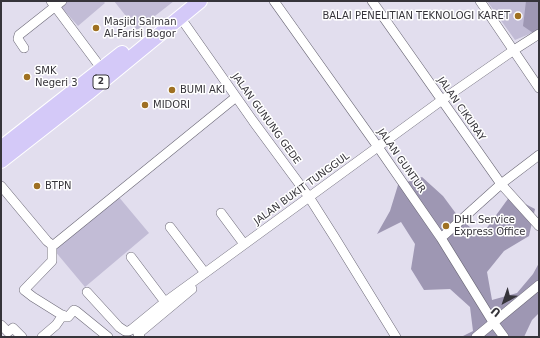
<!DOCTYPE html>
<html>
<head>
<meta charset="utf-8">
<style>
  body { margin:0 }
  #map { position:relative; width:540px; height:338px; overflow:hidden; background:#e2deee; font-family:"DejaVu Sans",sans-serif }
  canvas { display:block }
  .frame { position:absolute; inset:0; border:2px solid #36343a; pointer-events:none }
  .north { position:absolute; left:484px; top:282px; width:40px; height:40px; -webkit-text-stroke:3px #fff; paint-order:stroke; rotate:220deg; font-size:11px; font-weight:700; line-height:16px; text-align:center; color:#36343a }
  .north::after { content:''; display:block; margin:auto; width:14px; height:18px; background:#36343a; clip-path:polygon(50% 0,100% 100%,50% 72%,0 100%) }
</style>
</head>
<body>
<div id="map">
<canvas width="540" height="338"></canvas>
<div class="frame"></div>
<div class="north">U</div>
</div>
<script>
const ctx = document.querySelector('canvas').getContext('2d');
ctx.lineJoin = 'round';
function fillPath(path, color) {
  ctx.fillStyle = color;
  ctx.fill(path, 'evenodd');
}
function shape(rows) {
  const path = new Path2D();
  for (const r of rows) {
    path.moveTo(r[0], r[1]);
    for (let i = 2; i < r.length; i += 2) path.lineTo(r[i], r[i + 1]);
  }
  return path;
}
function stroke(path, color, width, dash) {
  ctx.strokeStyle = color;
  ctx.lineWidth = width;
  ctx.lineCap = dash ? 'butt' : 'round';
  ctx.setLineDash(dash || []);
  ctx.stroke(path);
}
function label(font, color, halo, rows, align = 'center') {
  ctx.font = font + ' "DejaVu Sans",sans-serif';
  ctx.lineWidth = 3;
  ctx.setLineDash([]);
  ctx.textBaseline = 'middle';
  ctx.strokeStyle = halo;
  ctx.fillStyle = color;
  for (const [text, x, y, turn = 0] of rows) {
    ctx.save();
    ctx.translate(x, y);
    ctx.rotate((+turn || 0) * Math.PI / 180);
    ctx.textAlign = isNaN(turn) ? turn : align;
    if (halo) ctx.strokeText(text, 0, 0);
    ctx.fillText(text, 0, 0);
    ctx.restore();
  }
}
fillPath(shape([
  [68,1,103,1,105,3,78,26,61,7],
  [114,1,174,1,137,30],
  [487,1,539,1,539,30,515,40],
  [118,196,149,233,85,287,54,250]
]), '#c2bcd6');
fillPath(shape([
  [526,1,539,1,539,37,523,26],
  [422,177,443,196,460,219,481,236,510,196,535,209,529,236,504,251,487,272,492,300,517,293,533,274,539,263,539,313,532,320,524,337,461,337,473,331,470,307,450,289,424,290,411,269,415,244,401,222,377,234,390,211,398,185]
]), '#9e97b3');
const minor = shape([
  [51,1,104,72],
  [274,1,378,147,441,238,493,322,504,337],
  [372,1,501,184,539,226],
  [480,1,539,88],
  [180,17,253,121,309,197,335,238,396,337],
  [24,48,18,39,19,35,62,1],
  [1,186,47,241,52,245],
  [221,213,244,244],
  [170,227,205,273],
  [441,238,501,184,539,155],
  [52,245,55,244,236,97],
  [52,245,52,261,24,290,33,297,65,317,68,317,74,310,76,311,108,337],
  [131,257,165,302],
  [87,292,119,327,125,331,129,331,132,329,165,302,205,273,442,100,514,50,539,34],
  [1,325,8,332,13,328,22,337],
  [42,337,56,325,63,315],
  [140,337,138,334,192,289],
  [476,337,539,285]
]);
const highway = shape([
  [1,148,122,53],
  [1,161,88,93,200,1]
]);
stroke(minor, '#6a6775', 10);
stroke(highway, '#fff', 16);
stroke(minor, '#fff', 9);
stroke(highway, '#d4c9f8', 14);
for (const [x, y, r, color] of [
  [518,16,4,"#9f7022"],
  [96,28,4,"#9f7022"],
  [27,77,4,"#9f7022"],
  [172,90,4,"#9f7022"],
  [145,105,4,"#9f7022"],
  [37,186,4,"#9f7022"],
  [446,226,4,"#9f7022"]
]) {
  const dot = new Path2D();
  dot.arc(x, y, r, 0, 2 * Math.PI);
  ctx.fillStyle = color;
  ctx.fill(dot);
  stroke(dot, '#fff', 1.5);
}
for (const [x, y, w] of [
  [101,82,16]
]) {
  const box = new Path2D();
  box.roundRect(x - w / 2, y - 7, w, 14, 3);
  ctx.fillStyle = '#fff';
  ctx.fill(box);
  stroke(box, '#36343a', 1);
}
label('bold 9px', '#36343a', null, [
  ["2",101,82]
]);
label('10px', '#36343a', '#fff', [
  ["BALAI PENELITIAN TEKNOLOGI KARET",510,16,"right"],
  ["Masjid Salman",104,22],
  ["Al-Farisi Bogor",104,34],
  ["SMK",35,71],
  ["Negeri 3",35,83],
  ["BUMI AKI",180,90],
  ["MIDORI",153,105],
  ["BTPN",45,186],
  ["DHL Service",454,220],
  ["Express Office",454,232]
], 'left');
label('10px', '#36343a', '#fff', [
  ["JALAN CIKURAY",461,109,55],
  ["JALAN GUNUNG GEDE",266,119,54],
  ["JALAN GUNTUR",401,161,55],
  ["JALAN BUKIT TUNGGUL",302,189,-36]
]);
</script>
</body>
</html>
